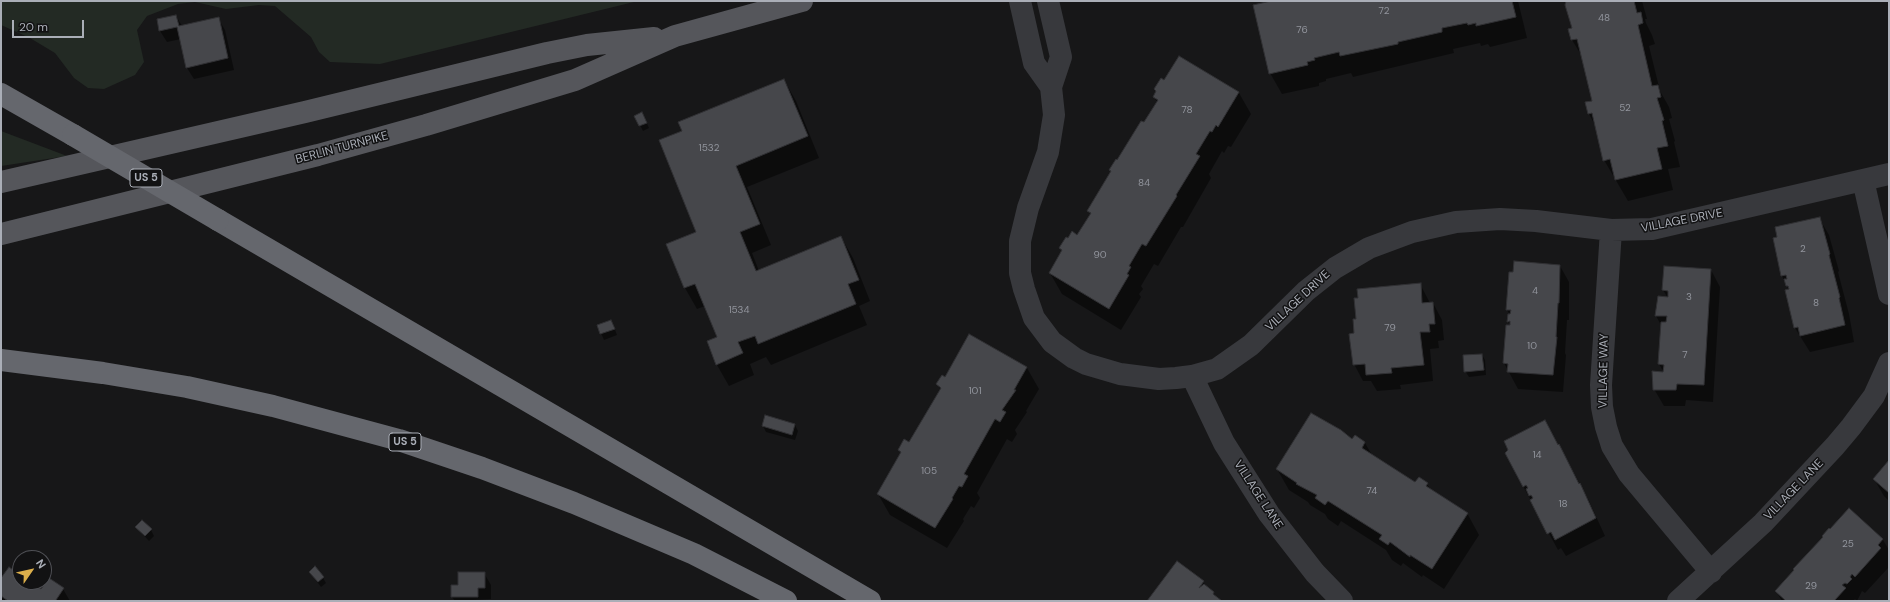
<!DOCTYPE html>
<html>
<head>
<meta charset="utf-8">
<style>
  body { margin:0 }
  #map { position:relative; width:1890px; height:602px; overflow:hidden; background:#171718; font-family:"DM Sans",sans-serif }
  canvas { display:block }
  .frame { position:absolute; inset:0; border:2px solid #aaaeb7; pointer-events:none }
  .north { position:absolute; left:12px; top:550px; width:40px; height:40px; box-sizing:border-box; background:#121213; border:1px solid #4f5055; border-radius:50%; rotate:56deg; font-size:11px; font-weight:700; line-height:16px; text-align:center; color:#aaaeb7 }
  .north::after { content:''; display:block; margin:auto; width:14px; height:18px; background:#dcaf4b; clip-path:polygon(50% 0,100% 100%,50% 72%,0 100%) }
  .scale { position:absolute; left:12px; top:20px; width:72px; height:18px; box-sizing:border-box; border:2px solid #aaaeb7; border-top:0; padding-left:5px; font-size:12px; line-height:14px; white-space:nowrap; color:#aaaeb7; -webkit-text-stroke:3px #121213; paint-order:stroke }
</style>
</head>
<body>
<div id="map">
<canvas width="1890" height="602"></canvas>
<div class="frame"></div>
<div class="north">N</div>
<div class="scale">20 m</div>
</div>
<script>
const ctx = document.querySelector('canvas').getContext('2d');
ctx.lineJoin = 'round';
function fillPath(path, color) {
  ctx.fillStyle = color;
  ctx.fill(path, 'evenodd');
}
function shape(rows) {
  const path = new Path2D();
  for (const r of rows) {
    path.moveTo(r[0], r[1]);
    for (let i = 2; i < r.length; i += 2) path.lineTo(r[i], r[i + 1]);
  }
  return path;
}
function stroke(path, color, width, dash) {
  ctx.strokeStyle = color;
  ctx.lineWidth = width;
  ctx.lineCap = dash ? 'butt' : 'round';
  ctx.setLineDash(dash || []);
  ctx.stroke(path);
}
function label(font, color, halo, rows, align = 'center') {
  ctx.font = font + ' "DM Sans",sans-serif';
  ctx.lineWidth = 3;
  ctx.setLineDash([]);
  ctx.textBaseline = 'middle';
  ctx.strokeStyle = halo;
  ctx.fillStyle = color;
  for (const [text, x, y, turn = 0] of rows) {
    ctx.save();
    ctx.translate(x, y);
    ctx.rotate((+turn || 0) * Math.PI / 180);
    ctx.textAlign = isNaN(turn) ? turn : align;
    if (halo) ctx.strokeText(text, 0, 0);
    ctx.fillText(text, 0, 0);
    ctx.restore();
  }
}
fillPath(shape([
  [1,1,638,1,380,64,330,62,319,52,311,37,275,6,259,5,226,9,195,2,178,4,147,16,137,30,144,62,135,75,104,89,88,88,74,78,55,53,30,38,1,25],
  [1,131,67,156,1,166]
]), '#232a24');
fillPath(shape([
  [1275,1,1518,1,1527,38,1490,47,1488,44,1481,46,1480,43,1453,49,1454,53,1353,77,1351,73,1326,79,1326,81,1319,83,1319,86,1282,94,1270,73],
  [1567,1,1642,1,1647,19,1645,19,1646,23,1652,35,1655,44,1649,46,1660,91,1669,107,1672,118,1669,119,1675,141,1674,142,1680,167,1668,169,1673,190,1628,201,1604,160,1596,127,1589,114,1586,103,1593,101,1583,58,1572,40,1574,29],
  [176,16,182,26,218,18,225,30,234,70,194,79,187,68,181,39,167,42,160,31,158,20],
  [1179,57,1239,93,1251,114,1231,147,1228,146,1224,153,1222,151,1209,174,1211,178,1183,227,1181,227,1158,266,1154,264,1141,286,1143,289,1139,294,1141,297,1121,330,1062,294,1050,273,1063,252,1060,248,1069,239,1077,236,1091,214,1088,211,1118,161,1158,103,1154,97],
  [784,80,796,101,819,158,747,187,771,245,752,253,759,271,841,237,853,258,870,301,859,306,867,325,771,365,766,357,750,364,754,375,729,386,717,365,708,342,718,337,705,306,697,309,685,288,668,245,698,232,683,131],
  [645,119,649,128,643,131,640,125],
  [1819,218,1829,235,1839,271,1838,272,1849,314,1854,342,1810,352,1795,328,1789,290,1782,276],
  [1560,266,1569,282,1569,320,1567,320,1565,353,1566,355,1563,392,1518,389,1504,363,1511,326,1508,321,1510,315,1507,310,1510,273],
  [1711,270,1720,287,1713,402,1686,400,1685,406,1664,406,1654,389,1664,373,1659,364,1661,325,1656,316,1656,307,1668,298,1663,290],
  [1420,284,1430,303,1433,303,1442,320,1444,340,1438,341,1439,348,1430,349,1433,381,1400,385,1401,389,1377,391,1371,381,1363,381,1354,364,1357,320],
  [598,326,614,327,617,335,604,340],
  [970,335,1027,368,1039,389,1026,411,1027,412,1015,430,1017,434,1012,442,1007,439,977,493,980,498,974,508,971,506,963,519,964,521,947,548,890,515,878,494,901,454,899,450,910,444,941,390,937,384,945,378],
  [1482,355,1485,360,1486,375,1469,377,1465,371],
  [795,425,798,431,795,440,766,432,763,426],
  [1355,437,1365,443,1372,455,1416,483,1427,484,1431,490,1467,513,1479,535,1444,589,1423,575,1422,577,1403,563,1401,566,1392,560,1386,550,1341,521,1338,526,1328,519,1325,514,1310,505,1308,502,1289,490,1277,469,1353,441],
  [1559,445,1589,501,1605,536,1566,556,1561,548,1558,550,1523,486],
  [1889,462,1889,501,1884,496,1874,479],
  [1849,509,1883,540,1889,550,1888,562,1889,567,1865,593,1862,591,1857,601,1855,599,1853,601,1782,601,1776,591],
  [136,527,151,530,154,536,149,541],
  [310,572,323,578,326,583,321,587],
  [484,573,491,585,491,599,455,601,452,597,459,586],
  [20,576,20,582,29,582,41,591,49,579,63,589,70,601,1,601,1,580],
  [1203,582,1220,601,1148,601]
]), '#0007');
const building = shape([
  [1271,1,1512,1,1516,17,1476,26,1476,23,1468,25,1467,23,1442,28,1442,32,1398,42,1398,44,1340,56,1339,52,1314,58,1315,60,1307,62,1308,65,1269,74,1253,5,1271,1],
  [1566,1,1634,1,1637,13,1641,12,1643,23,1638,25,1652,86,1658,85,1661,97,1657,98,1664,120,1662,121,1668,146,1657,148,1662,169,1615,180,1610,159,1603,161,1592,113,1588,114,1585,102,1592,101,1577,39,1571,40,1568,29,1572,28,1565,5,1566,1],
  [176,15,179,26,219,17,228,58,186,68,177,27,159,31,157,19,176,15],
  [1179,56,1239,92,1218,127,1216,125,1212,132,1210,131,1196,154,1200,156,1176,195,1177,196,1146,246,1142,244,1129,266,1131,267,1127,274,1129,275,1109,309,1049,273,1062,250,1059,248,1066,237,1068,238,1072,231,1077,235,1091,213,1087,211,1111,171,1109,170,1116,159,1117,160,1141,121,1144,122,1158,100,1153,97,1156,91,1154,89,1161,78,1164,80,1179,56],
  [784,79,808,136,736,166,760,224,740,232,756,271,841,236,859,280,848,284,856,304,758,344,755,336,738,342,743,353,716,365,707,341,717,337,695,284,684,288,666,244,696,232,659,140,682,131,678,122,784,79],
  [642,112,647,123,639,126,634,116,642,112],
  [1820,217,1830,254,1829,255,1840,297,1839,298,1845,325,1800,336,1798,327,1794,328,1785,290,1789,289,1788,286,1786,286,1784,279,1787,279,1786,275,1781,276,1773,238,1777,237,1775,227,1820,217],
  [1514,261,1560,265,1559,303,1558,303,1556,337,1557,337,1553,375,1507,372,1508,364,1503,363,1506,325,1510,325,1510,321,1507,322,1508,314,1510,314,1511,310,1506,310,1509,272,1513,272,1514,261],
  [1664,266,1711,269,1704,385,1677,384,1676,390,1653,390,1652,371,1663,372,1664,365,1658,364,1661,322,1666,322,1667,316,1655,316,1658,296,1668,297,1668,291,1662,290,1664,266],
  [1421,283,1422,303,1433,302,1435,324,1429,324,1430,332,1420,332,1424,365,1391,368,1392,373,1366,375,1365,364,1353,365,1349,334,1354,333,1353,319,1356,319,1354,298,1358,298,1357,289,1421,283],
  [611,320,615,329,600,334,597,325,611,320],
  [969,334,1027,367,1014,390,1016,390,1002,410,1006,412,1000,422,995,419,964,474,968,476,962,487,959,486,952,498,953,499,935,528,877,494,901,452,898,450,904,439,909,442,941,388,936,384,942,375,945,377,969,334],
  [1482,354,1484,370,1464,372,1463,355,1482,354],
  [1311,413,1341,430,1352,439,1355,435,1365,442,1362,448,1415,482,1419,477,1428,483,1426,486,1468,513,1432,569,1410,555,1410,557,1390,542,1388,545,1379,539,1382,535,1328,501,1325,505,1315,498,1317,495,1296,484,1297,483,1276,469,1311,413],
  [765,415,795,424,792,435,762,426,765,415],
  [1545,420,1558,445,1559,444,1579,484,1580,483,1596,518,1555,540,1551,532,1547,534,1530,500,1533,498,1531,495,1529,496,1526,489,1528,488,1526,485,1523,487,1505,453,1508,450,1504,441,1545,420],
  [1889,460,1889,493,1873,479,1889,460],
  [1849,508,1883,539,1878,545,1881,548,1855,577,1852,574,1850,577,1852,579,1847,584,1845,583,1842,585,1846,588,1834,601,1786,601,1775,591,1794,570,1793,569,1823,537,1822,536,1829,528,1830,529,1849,508],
  [142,520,152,529,145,536,135,527,142,520],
  [1177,561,1204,581,1199,588,1204,584,1214,592,1213,594,1222,601,1147,601,1177,561],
  [315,566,324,577,318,582,309,572,315,566],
  [9,567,20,575,20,582,31,582,41,589,49,578,64,588,56,600,57,601,8,601,1,596,1,578,9,567],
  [458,572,485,572,485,588,478,588,478,597,451,597,451,585,458,585,458,572]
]);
fillPath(building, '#46474b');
stroke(building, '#313134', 1);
stroke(shape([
  [1020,1,1034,63,1051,87,1054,115,1048,152,1028,208,1020,241,1020,273,1024,289,1034,318,1052,342,1074,358,1086,364,1120,374,1159,379,1176,378,1192,376,1217,369,1251,345,1306,291,1335,268,1369,248,1412,232,1456,222,1500,219,1536,221,1611,230,1652,229,1889,174],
  [1048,1,1061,57,1051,87],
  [1863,180,1889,294],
  [1611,230,1601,385,1602,407,1606,427,1612,446,1629,474,1711,572],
  [1192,376,1224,443,1269,514,1315,573,1342,601],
  [1678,601,1763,523,1835,446,1851,427,1874,396,1889,363]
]), '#38393d', 22);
stroke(shape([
  [1,182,305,112,547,53,587,45,654,38],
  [1,234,318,155,426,125,575,80,675,36,802,1]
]), '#55565b', 22);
stroke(shape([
  [1,94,73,135],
  [218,220,870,601],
  [1,360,103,373,187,387,273,406,399,440,482,468,574,503,694,554,786,601]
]), '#65676d', 22);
stroke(shape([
  [73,135,218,220]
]), '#65676d', 22);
label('10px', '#91949c', null, [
  ["72",1384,11],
  ["48",1604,18],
  ["76",1302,30],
  ["52",1625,108],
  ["78",1187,110],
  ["1532",709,148],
  ["84",1144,183],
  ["2",1803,249],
  ["90",1100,255],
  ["4",1535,291],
  ["3",1689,297],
  ["8",1816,303],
  ["1534",739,310],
  ["79",1390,328],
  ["10",1532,346],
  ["7",1685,355],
  ["101",975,391],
  ["14",1537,455],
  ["105",929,471],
  ["74",1372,491],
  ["18",1563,504],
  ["25",1848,544],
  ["29",1811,586]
]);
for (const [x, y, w] of [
  [146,178,32],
  [405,442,32]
]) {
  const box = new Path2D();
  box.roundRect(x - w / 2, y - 9, w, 18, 3);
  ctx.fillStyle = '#121213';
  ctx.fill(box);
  stroke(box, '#aaaeb7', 1);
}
label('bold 11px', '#aaaeb7', null, [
  ["US 5",146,178],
  ["US 5",405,442]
]);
label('12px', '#aaaeb7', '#121213', [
  ["BERLIN TURNPIKE",342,148,-15],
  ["VILLAGE DRIVE",1682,221,-11],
  ["VILLAGE DRIVE",1298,301,-43],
  ["VILLAGE WAY",1604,371,-89],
  ["VILLAGE LANE",1794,490,-46],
  ["VILLAGE LANE",1258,495,57]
]);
</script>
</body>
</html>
